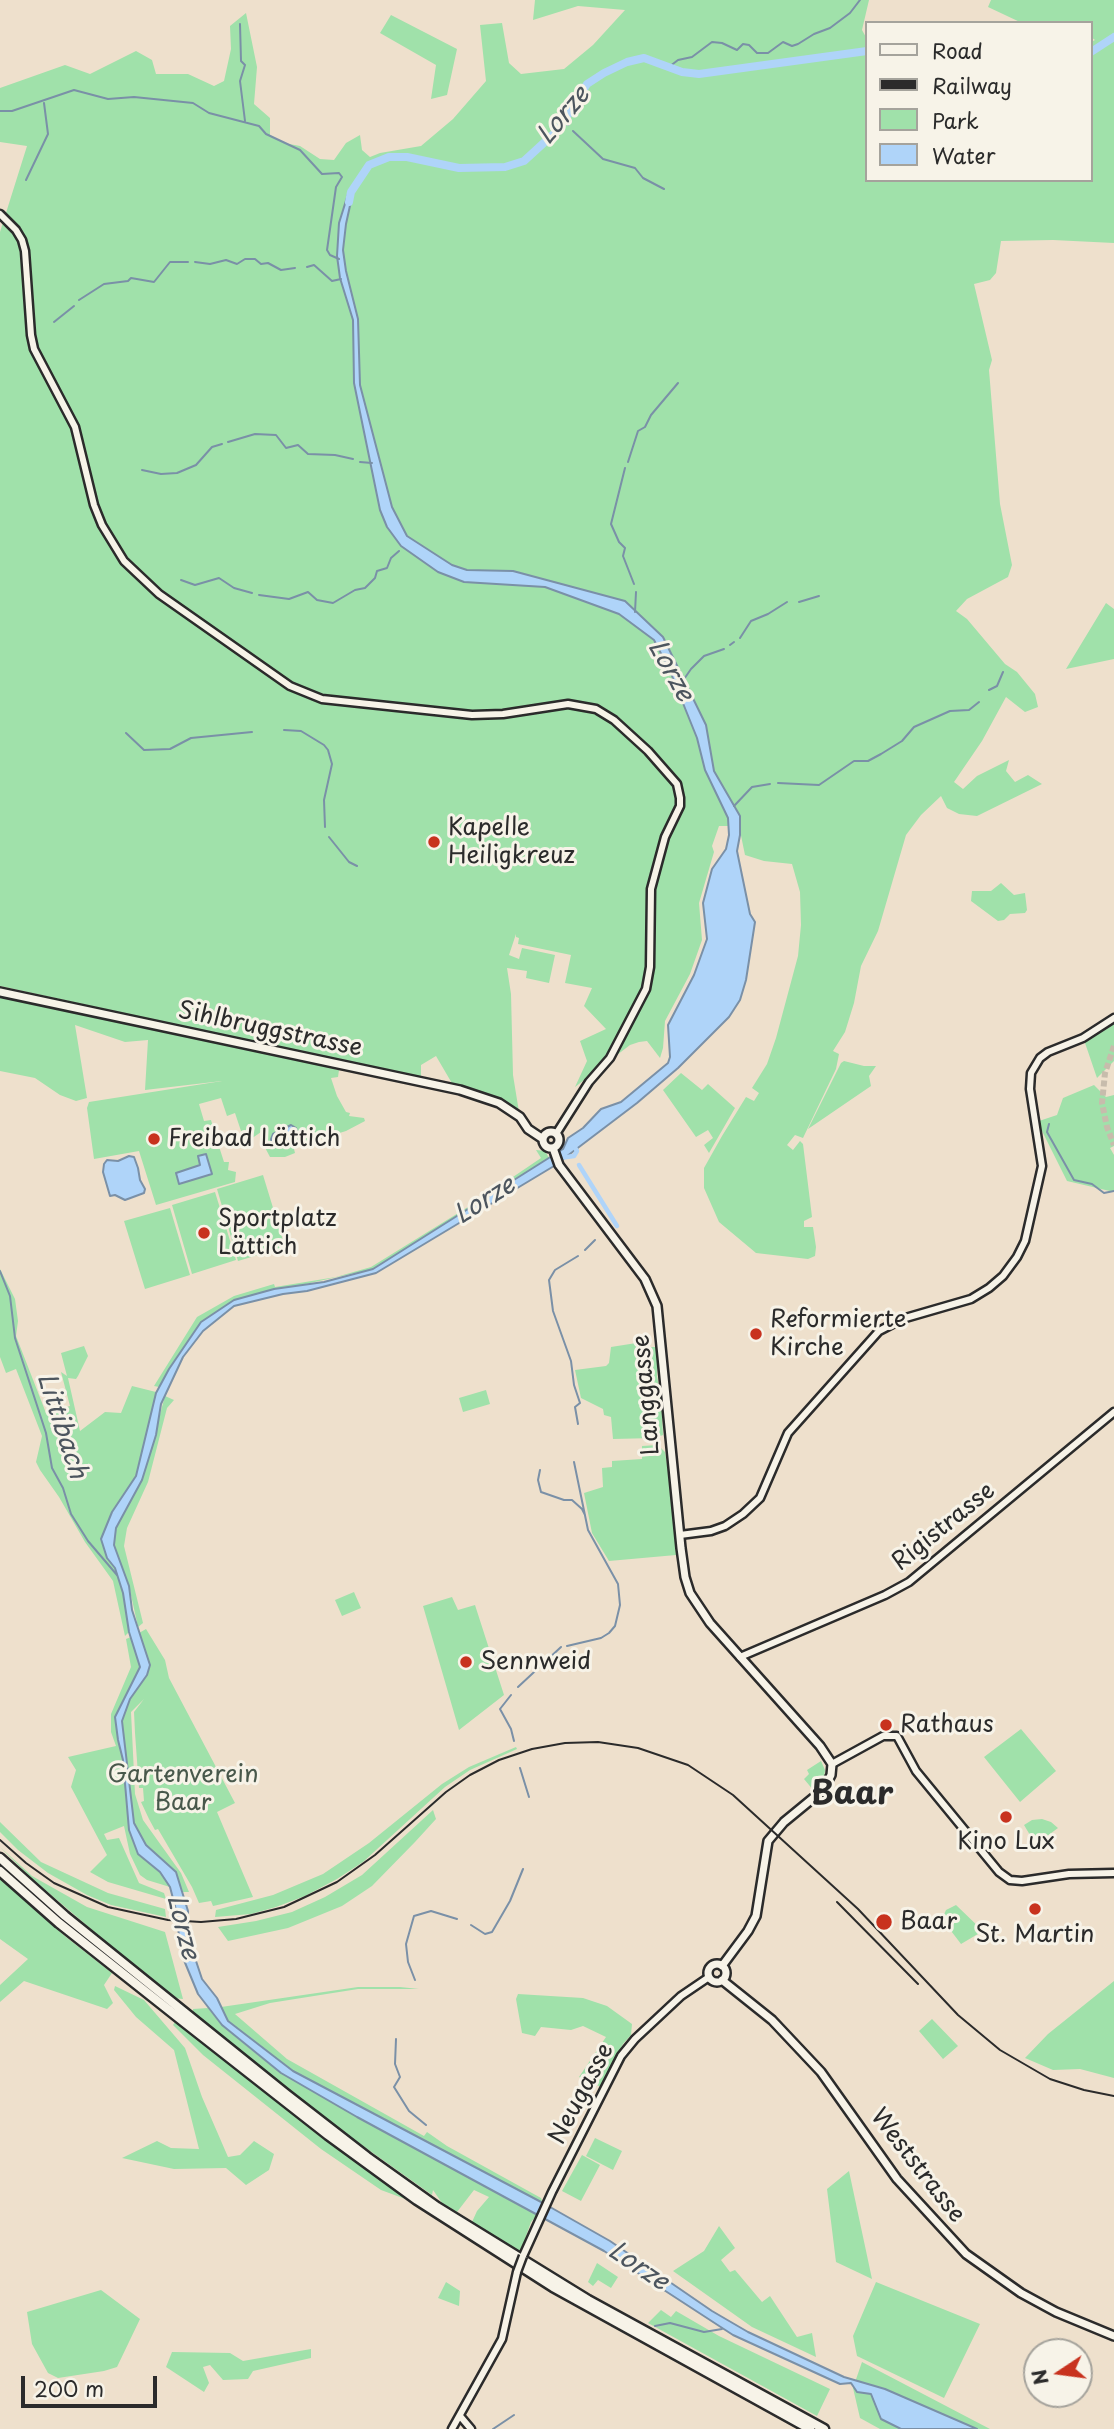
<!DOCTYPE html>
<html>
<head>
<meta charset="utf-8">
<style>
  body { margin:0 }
  #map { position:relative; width:1114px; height:2429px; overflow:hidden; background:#eee0cc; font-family:"Playpen Sans",sans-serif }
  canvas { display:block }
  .legend { position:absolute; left:865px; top:21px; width:228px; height:161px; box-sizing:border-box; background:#f7f3e8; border:2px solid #a5a39c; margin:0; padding:9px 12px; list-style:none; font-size:21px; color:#2b2b2b }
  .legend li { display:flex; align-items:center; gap:14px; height:35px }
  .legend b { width:35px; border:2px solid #a5a39c }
  .north { position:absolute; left:1023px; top:2338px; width:70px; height:70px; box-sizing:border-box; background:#f7f3e8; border:2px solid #a5a39c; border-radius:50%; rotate:257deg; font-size:19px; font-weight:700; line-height:28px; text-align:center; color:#2b2b2b }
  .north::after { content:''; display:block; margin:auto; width:24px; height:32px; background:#c8321e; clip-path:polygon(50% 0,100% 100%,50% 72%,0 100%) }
  .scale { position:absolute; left:21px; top:2376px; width:136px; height:32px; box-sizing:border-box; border:4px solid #2b2b2b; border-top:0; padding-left:9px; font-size:21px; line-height:24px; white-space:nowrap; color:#2b2b2b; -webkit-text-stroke:5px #f7f3e8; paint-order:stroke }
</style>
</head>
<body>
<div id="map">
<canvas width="1114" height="2429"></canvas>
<ul class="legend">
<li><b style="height:9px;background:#f7f3e8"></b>Road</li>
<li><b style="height:9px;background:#2b2b2b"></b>Railway</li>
<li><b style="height:19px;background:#a0e1aa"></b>Park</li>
<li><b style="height:19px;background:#afd4f9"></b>Water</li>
</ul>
<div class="north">N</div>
<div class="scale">200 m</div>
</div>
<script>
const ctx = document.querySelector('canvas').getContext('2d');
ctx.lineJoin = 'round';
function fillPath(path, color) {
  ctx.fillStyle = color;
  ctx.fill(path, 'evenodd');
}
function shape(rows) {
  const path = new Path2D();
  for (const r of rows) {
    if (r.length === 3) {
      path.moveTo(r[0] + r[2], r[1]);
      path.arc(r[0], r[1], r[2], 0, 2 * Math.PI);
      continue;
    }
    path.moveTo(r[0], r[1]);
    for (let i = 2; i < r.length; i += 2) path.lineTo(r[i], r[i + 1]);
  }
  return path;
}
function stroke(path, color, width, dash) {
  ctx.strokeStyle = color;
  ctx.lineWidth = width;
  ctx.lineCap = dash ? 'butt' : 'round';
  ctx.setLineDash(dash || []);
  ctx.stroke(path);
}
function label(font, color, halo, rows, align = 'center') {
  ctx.font = font + ' "Playpen Sans",sans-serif';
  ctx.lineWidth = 6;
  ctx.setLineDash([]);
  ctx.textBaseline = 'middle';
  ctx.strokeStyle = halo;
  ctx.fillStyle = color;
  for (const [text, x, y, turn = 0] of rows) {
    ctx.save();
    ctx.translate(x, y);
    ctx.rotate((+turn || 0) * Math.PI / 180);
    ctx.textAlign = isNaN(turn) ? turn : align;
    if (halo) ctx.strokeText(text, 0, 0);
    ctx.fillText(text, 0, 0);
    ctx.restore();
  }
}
fillPath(shape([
  [535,0,869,0,862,30,867,39,867,180,1091,180,1091,42,1095,40,1091,37,1091,23,1022,23,988,7,991,0,1114,0,1114,243,1053,240,1001,241,996,273,990,280,974,284,992,360,989,370,1000,504,1012,565,1008,577,967,599,956,611,967,619,1005,664,1017,672,1035,694,1038,707,1025,712,1006,697,982,741,954,782,963,789,977,776,1009,760,1006,771,1015,782,1028,775,1042,784,977,816,959,814,947,808,941,796,921,815,906,835,878,931,861,966,854,1003,845,1032,833,1051,839,1054,836,1069,803,1138,795,1135,787,1145,793,1150,800,1141,803,1144,812,1217,804,1221,804,1227,813,1227,816,1247,815,1256,808,1259,756,1253,719,1222,704,1188,704,1168,722,1136,746,1097,754,1101,759,1093,752,1088,767,1064,776,1038,798,956,801,925,800,892,792,864,764,861,745,855,739,826,719,826,712,846,714,852,699,903,702,940,690,974,665,1021,663,1048,660,1058,647,1041,639,1042,630,1045,575,1087,587,1061,580,1041,606,1029,584,1006,592,988,565,983,571,955,518,944,519,938,516,937,516,934,509,955,519,959,522,948,555,955,549,983,526,978,527,971,507,968,511,994,513,1075,519,1112,495,1097,453,1085,436,1056,421,1065,421,1078,0,986,0,232,27,146,0,142,0,88,65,65,90,74,136,51,152,60,156,74,188,74,214,86,224,81,231,49,230,26,246,13,257,67,254,104,270,118,270,135,284,143,300,146,320,159,334,160,346,143,360,135,362,150,370,157,380,153,421,146,453,119,486,81,480,25,502,23,509,63,521,74,564,69,593,45,625,10,578,6,533,20],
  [391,15,457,49,447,95,431,99,436,65,380,33],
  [1106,603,1114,609,1114,659,1066,669],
  [1001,883,1014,895,1025,893,1027,910,1025,913,1010,914,1004,920,998,921,971,901,972,891,991,891],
  [0,995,149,1025,339,1070,338,1077,331,1078,337,1096,346,1112,350,1113,349,1116,364,1118,365,1121,346,1131,304,1144,294,1149,295,1153,285,1157,270,1157,261,1140,261,1132,248,1141,245,1130,241,1131,235,1113,227,1116,221,1098,199,1104,204,1121,211,1120,213,1127,208,1128,209,1131,213,1137,215,1134,224,1162,229,1162,228,1170,236,1172,235,1182,156,1205,139,1151,94,1159,87,1108,89,1102,222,1081,145,1090,148,1040,125,1042,75,1025,87,1098,76,1101,60,1095,35,1078,0,1071],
  [1114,1020,1114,1061,1097,1078,1084,1040],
  [844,1061,864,1066,876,1066,869,1076,871,1086,808,1129,841,1063],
  [681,1073,702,1090,708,1084,735,1108,709,1153,704,1145,713,1138,708,1130,696,1137,663,1090],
  [1094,1085,1106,1097,1114,1095,1114,1146,1110,1148,1114,1155,1114,1192,1067,1181,1040,1127,1039,1121,1057,1115,1063,1098],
  [536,1150,545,1151,549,1158,373,1269,234,1300,201,1322,169,1369,159,1387,154,1386,197,1317,234,1296,274,1284,275,1287,336,1277,371,1267,476,1202,541,1158],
  [263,1175,285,1247,238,1261,217,1189],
  [215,1192,236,1260,192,1274,172,1205],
  [170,1208,190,1275,145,1289,124,1221],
  [0,1269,15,1299,18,1321,16,1336,46,1413,70,1406,61,1372,67,1376,61,1353,84,1346,88,1356,78,1376,76,1379,68,1378,80,1431,105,1412,121,1413,132,1386,156,1392,136,1476,112,1512,107,1558,115,1568,123,1593,129,1632,125,1636,113,1581,85,1542,59,1497,40,1470,36,1462,42,1436,16,1369,6,1373,0,1357],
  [649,1341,648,1347,658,1347,657,1376,661,1398,663,1435,655,1438,613,1439,611,1417,604,1415,603,1409,581,1398,575,1370,606,1366,609,1363,611,1347],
  [486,1390,490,1404,463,1412,459,1398],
  [165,1396,174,1400,167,1408,148,1482,127,1528,124,1546,143,1623,138,1627,129,1586,114,1545,116,1528,142,1480],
  [658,1445,665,1452,672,1494,676,1555,609,1561,592,1533,584,1493,603,1487,602,1468,612,1467,612,1461,642,1459,642,1446],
  [354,1592,361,1608,342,1616,335,1600],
  [452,1597,458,1610,475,1605,504,1695,459,1730,423,1606],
  [146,1629,165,1660,169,1678,235,1803,217,1812,253,1897,213,1906,211,1901,199,1903,192,1887,158,1829,155,1830,149,1819,141,1802,144,1801,143,1788,139,1788,135,1733,134,1712,144,1699,131,1712,135,1794,143,1820,181,1873,189,1892,183,1892,175,1872,146,1845,134,1823,122,1721,130,1699,147,1675,150,1665,139,1633],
  [131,1637,140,1667,115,1717,118,1740,123,1760,129,1830,138,1854,160,1872,170,1887,147,1880,140,1875,130,1854,124,1826,104,1834,107,1840,119,1838,139,1883,164,1893,166,1899,108,1882,90,1872,107,1855,71,1787,76,1770,68,1757,116,1746,111,1732,111,1714,131,1667,126,1639],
  [1021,1729,1056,1771,1020,1802,984,1757],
  [516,1747,517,1749,470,1770,445,1787,363,1862,337,1879,305,1896,276,1907,251,1914,215,1917,216,1910,273,1895,323,1874,369,1843,442,1784,469,1767],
  [821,1761,825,1770,824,1778,821,1784,814,1791,804,1779,809,1774,807,1770],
  [433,1810,436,1819,415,1842,372,1886,342,1906,288,1928,228,1941,218,1927,256,1921,292,1912,325,1897,362,1875],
  [1042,1819,1051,1822,1058,1828,1043,1839,1040,1835,1033,1840,1024,1825,1032,1820],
  [0,1822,41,1862,108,1893,165,1909,166,1917,111,1905,87,1895,48,1873,18,1850,0,1832],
  [0,1847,32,1876,87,1907,165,1932,183,1999,172,1998,30,1877],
  [0,1879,66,1937,112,1973,104,1985,113,2003,107,2009,24,1981,0,2002,0,1985,28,1959,0,1939],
  [956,1905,983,1931,961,1944,942,1919,946,1910],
  [1114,1981,1114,2078,1080,2069,1053,2070,1025,2058,1048,2034],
  [115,1986,144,2000,185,2048,202,2097,228,2157,240,2155,254,2141,274,2154,269,2170,246,2185,226,2168,174,2169,122,2158,157,2141,171,2148,199,2149,174,2050,136,2017,114,1990],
  [358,1987,400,1987,419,1989,358,1989,270,2003,235,2014,287,2059,424,2136,427,2132,447,2146,541,2198,543,2203,293,2071,228,2021,221,2007],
  [518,1994,583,1998,607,2006,632,2024,631,2035,623,2044,601,2087,579,2077,606,2037,583,2026,571,2030,541,2027,535,2036,522,2033,516,1999],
  [208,2008,222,2025,248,2047,281,2073,357,2117,537,2215,531,2222,520,2253,472,2222,477,2211,489,2197,474,2190,457,2212,442,2203,433,2190,432,2195,349,2136,193,2013,193,2009],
  [932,2019,958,2046,943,2059,919,2031],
  [175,2022,305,2123,408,2200,381,2190,321,2149,203,2055,173,2025],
  [595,2138,622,2151,613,2170,586,2156],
  [582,2155,600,2165,581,2201,562,2191],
  [849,2171,872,2279,836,2262,827,2189],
  [719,2226,735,2248,721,2260,730,2272,735,2270,762,2302,770,2296,797,2337,812,2333,816,2357,752,2327,673,2271,704,2251],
  [597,2263,618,2277,611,2288,598,2280,593,2286,588,2282],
  [446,2282,460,2291,459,2306,438,2298],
  [876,2282,980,2324,944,2398,857,2356,853,2336],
  [101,2290,140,2319,117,2367,104,2371,58,2378,48,2373,32,2344,27,2312],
  [661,2310,671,2317,676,2311,719,2336,830,2389,817,2416,648,2323],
  [311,2349,311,2358,253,2371,248,2379,223,2380,210,2365,203,2367,209,2383,204,2392,166,2367,172,2352,230,2353,243,2361],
  [862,2362,990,2429,880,2429,860,2418,853,2388]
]), '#a0e1aa');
const water = shape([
  [349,191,353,192,346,224,343,250,346,271,358,319,360,385,392,507,407,536,452,565,467,570,513,571,625,601,663,637,706,725,714,771,740,816,740,835,737,851,750,914,755,922,746,980,740,1000,729,1017,678,1068,637,1103,554,1166,376,1273,307,1291,283,1294,234,1306,203,1331,183,1357,161,1404,156,1435,142,1480,116,1528,114,1545,129,1586,132,1610,150,1665,147,1675,130,1699,122,1721,134,1823,146,1845,176,1872,188,1911,188,1937,202,1979,217,1998,228,2021,293,2071,543,2203,610,2241,712,2311,748,2332,844,2377,885,2389,977,2429,901,2429,881,2419,871,2394,857,2392,851,2383,840,2384,733,2335,604,2251,357,2117,281,2073,222,2025,198,1994,181,1953,176,1910,170,1887,160,1872,138,1854,129,1830,123,1760,118,1740,115,1717,140,1667,129,1632,123,1593,115,1568,107,1558,101,1539,112,1512,136,1476,156,1393,169,1369,201,1322,234,1300,274,1289,324,1282,373,1269,563,1149,568,1138,583,1128,601,1109,621,1102,668,1063,670,1057,668,1025,694,975,707,939,703,903,712,869,726,849,729,835,728,818,705,770,697,738,670,671,654,640,619,614,545,587,464,582,438,572,401,546,387,527,380,510,354,383,353,320,340,278,337,256,339,223,349,191],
  [291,1125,296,1128,298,1134,290,1145,272,1147,271,1139,273,1134,291,1125],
  [206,1154,212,1174,179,1184,176,1173,200,1165,198,1156,206,1154],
  [129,1156,134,1157,138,1168,140,1180,145,1189,144,1193,125,1200,115,1195,110,1196,103,1172,104,1164,107,1160,118,1161,129,1156]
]);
fillPath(water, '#afd4f9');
stroke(water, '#7a90a7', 2);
stroke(shape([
  [240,24,241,61,245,65,240,81,245,121],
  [669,67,678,60,692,57,712,42,722,43,737,50,743,44,749,45,757,53,768,53,783,42,792,46,798,44,814,34,830,28,850,13,860,0],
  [0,111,12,111,74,90,108,99,134,97,193,103,209,113,259,126,266,134,300,150,322,174,339,173,342,177,336,187,327,250,330,255,339,259],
  [564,121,568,125],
  [573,131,603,159,635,168,643,178,664,189],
  [26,180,48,134,44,103],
  [195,262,210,264,226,260,237,264,245,259,255,259,261,264,268,263,281,270,295,268],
  [307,267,314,265,332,281,341,279],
  [79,300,104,284,128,281,131,278,154,282,170,262,188,262],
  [54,322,74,306],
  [228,442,255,434,276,435,286,448,298,445,308,454,335,455,353,459],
  [360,462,372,463],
  [628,462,638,431,645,427,651,415,678,383],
  [625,468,611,524,619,542,625,548,623,556,634,584],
  [142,470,161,474,177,473,196,465,212,447,222,444],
  [181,580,195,585,219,578,234,588,252,593],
  [259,595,289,599,308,592,317,600,333,603,355,590,365,588,375,578,377,571,387,568,391,558,399,551],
  [799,602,819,596],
  [635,612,636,592],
  [740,638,751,621,768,614,787,602],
  [730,645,734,642],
  [682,682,691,669,704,656,724,649],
  [989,690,997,686,1003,672],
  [284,730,301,731,324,745,328,750,332,764,324,800,325,827],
  [126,733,144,750,170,749,191,738,252,732],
  [778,783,819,785,854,761,868,761,881,754,902,741,914,727,950,711,969,710,979,702],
  [734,806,752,787,770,784],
  [329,837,349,862,357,866],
  [1049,1124,1047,1132,1074,1180,1092,1184,1104,1193,1114,1191],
  [585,1250,595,1240],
  [0,1271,10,1296,15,1338,46,1433,52,1468,63,1488,71,1514,88,1541,117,1575],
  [578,1424,575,1407,580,1403,574,1385,571,1361,553,1311,549,1280,555,1270,578,1256],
  [540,1470,538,1480,541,1492,564,1500,572,1500,582,1509,585,1515],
  [567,1646,601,1638,609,1633,615,1626,620,1605,618,1584,588,1530,574,1462],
  [518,1687,561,1647],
  [511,1695,500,1709,511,1729,514,1741],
  [520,1768,529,1797],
  [471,1925,485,1934,492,1932,510,1901,523,1869],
  [415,1980,408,1962,406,1944,414,1916,431,1911,457,1919],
  [396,2039,395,2064,400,2077,394,2087,409,2111,426,2125],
  [655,2326,670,2323,704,2332,722,2329],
  [493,2429,514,2415]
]), '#7a90a7', 2);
stroke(shape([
  [560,1158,574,1156,577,1151,574,1146],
  [579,1165,617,1226]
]), '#afd4f9', 4.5);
stroke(shape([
  [1091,52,1114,37],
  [349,202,351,192,369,165,389,157,407,157,459,168,505,167,524,161,559,129,587,84,604,73,627,62,644,58,682,72,699,74,867,51]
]), '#afd4f9', 8);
stroke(shape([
  [1114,1046,1105,1073,1102,1103,1107,1127,1114,1145]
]), '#c7bcac', 6, [6, 3]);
const secondary = shape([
  [0,214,16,230,22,240,25,251,31,335,34,349,75,427,94,505,102,525,124,561,159,594,290,686,322,699,472,715,503,714,568,704,596,709,614,720,648,751,677,784,680,798,680,806,665,837,651,889,650,967,646,989,610,1058,589,1082,556,1134],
  [680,1535,711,1531,725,1526,743,1514,760,1498,788,1433,879,1331,902,1319,971,1299,989,1288,1003,1276,1017,1257,1025,1241,1042,1166,1030,1089,1031,1073,1040,1058,1048,1052,1083,1038,1114,1018],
  [740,1657,885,1595,909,1582,1114,1412],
  [832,1764,883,1736,897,1736,916,1771,999,1872,1010,1880,1022,1881,1069,1874,1114,1873],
  [523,2256,552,2192,621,2056,635,2039,681,1996,709,1977],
  [460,2416,471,2429],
  [452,2429,502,2339,517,2272]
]);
const primary = shape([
  [0,992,460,1090,499,1103,520,1117,528,1129,543,1139],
  [551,1140,8],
  [553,1148,559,1165,645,1279,657,1306,681,1548,685,1577,690,1593,710,1623,820,1746,832,1764,831,1775,823,1790,784,1822,768,1841,756,1916,748,1931,722,1966],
  [717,1973,9],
  [722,1980,772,2020,821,2072,897,2179,966,2254,1021,2293,1056,2312,1114,2336]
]);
const highway = shape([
  [0,1858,65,1916,286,2094,367,2157,437,2207,588,2300,824,2429],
  [0,1871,59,1923,184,2022,328,2135,417,2200,553,2287,810,2429]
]);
stroke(secondary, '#2b2b2b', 11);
stroke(primary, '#2b2b2b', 12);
stroke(highway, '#2b2b2b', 13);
stroke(secondary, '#f7f3e8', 6);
stroke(primary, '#f7f3e8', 7);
stroke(highway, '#f7f3e8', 8);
stroke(shape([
  [0,1840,26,1863,54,1883,108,1907,168,1920,201,1922,236,1919,284,1907,337,1882,375,1855,446,1792,470,1775,499,1760,532,1749,565,1743,598,1742,638,1748,688,1765,733,1795,858,1909,958,2015,1000,2050,1050,2079,1084,2090,1114,2096],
  [837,1902,918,1984]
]), '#2b2b2b', 2);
const secondaryBridge = shape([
  [517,2272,523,2256]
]);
stroke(secondaryBridge, '#2b2b2b', 11, []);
stroke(secondaryBridge, '#f7f3e8', 6);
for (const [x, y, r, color] of [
  [434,842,7,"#c8321e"],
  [154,1139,7,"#c8321e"],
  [204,1233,7,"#c8321e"],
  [756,1334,7,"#c8321e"],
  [466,1662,7,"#c8321e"],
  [886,1725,7,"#c8321e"],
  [1006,1817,7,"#c8321e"],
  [1035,1909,7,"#c8321e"],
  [884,1922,9,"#c8321e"]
]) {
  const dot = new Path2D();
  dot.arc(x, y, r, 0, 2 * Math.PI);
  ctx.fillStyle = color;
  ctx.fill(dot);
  stroke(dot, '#f7f3e8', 2.5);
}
label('24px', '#2b2b2b', '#f7f3e8', [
  ["Kapelle",448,828],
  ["Heiligkreuz",448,856],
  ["Freibad Lättich",168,1139],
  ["Sportplatz",218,1219],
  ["Lättich",218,1247],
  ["Reformierte",770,1320],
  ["Kirche",770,1348],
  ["Sennweid",480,1662],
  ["Rathaus",900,1725],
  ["Kino Lux",1006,1842,"center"],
  ["Baar",900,1922],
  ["St. Martin",1035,1935,"center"]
], 'left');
label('24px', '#2b2b2b', '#f7f3e8', [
  ["Sihlbruggstrasse",270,1030,12],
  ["Langgasse",647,1395,-95],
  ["Rigistrasse",944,1527,-39],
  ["Neugasse",582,2094,-62],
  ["Weststrasse",917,2166,52]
]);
label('24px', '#48584b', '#f7f3e8', [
  ["Gartenverein",183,1775],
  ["Baar",183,1803]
]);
label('italic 26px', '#4c555e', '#f7f3e8', [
  ["Lorze",564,116,-50],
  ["Lorze",670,671,61],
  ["Lorze",485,1201,-32],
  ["Littibach",61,1426,72],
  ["Lorze",182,1927,76],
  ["Lorze",638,2267,34]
]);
label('bold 32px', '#2b2b2b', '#f7f3e8', [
  ["Baar",852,1795]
]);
</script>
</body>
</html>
